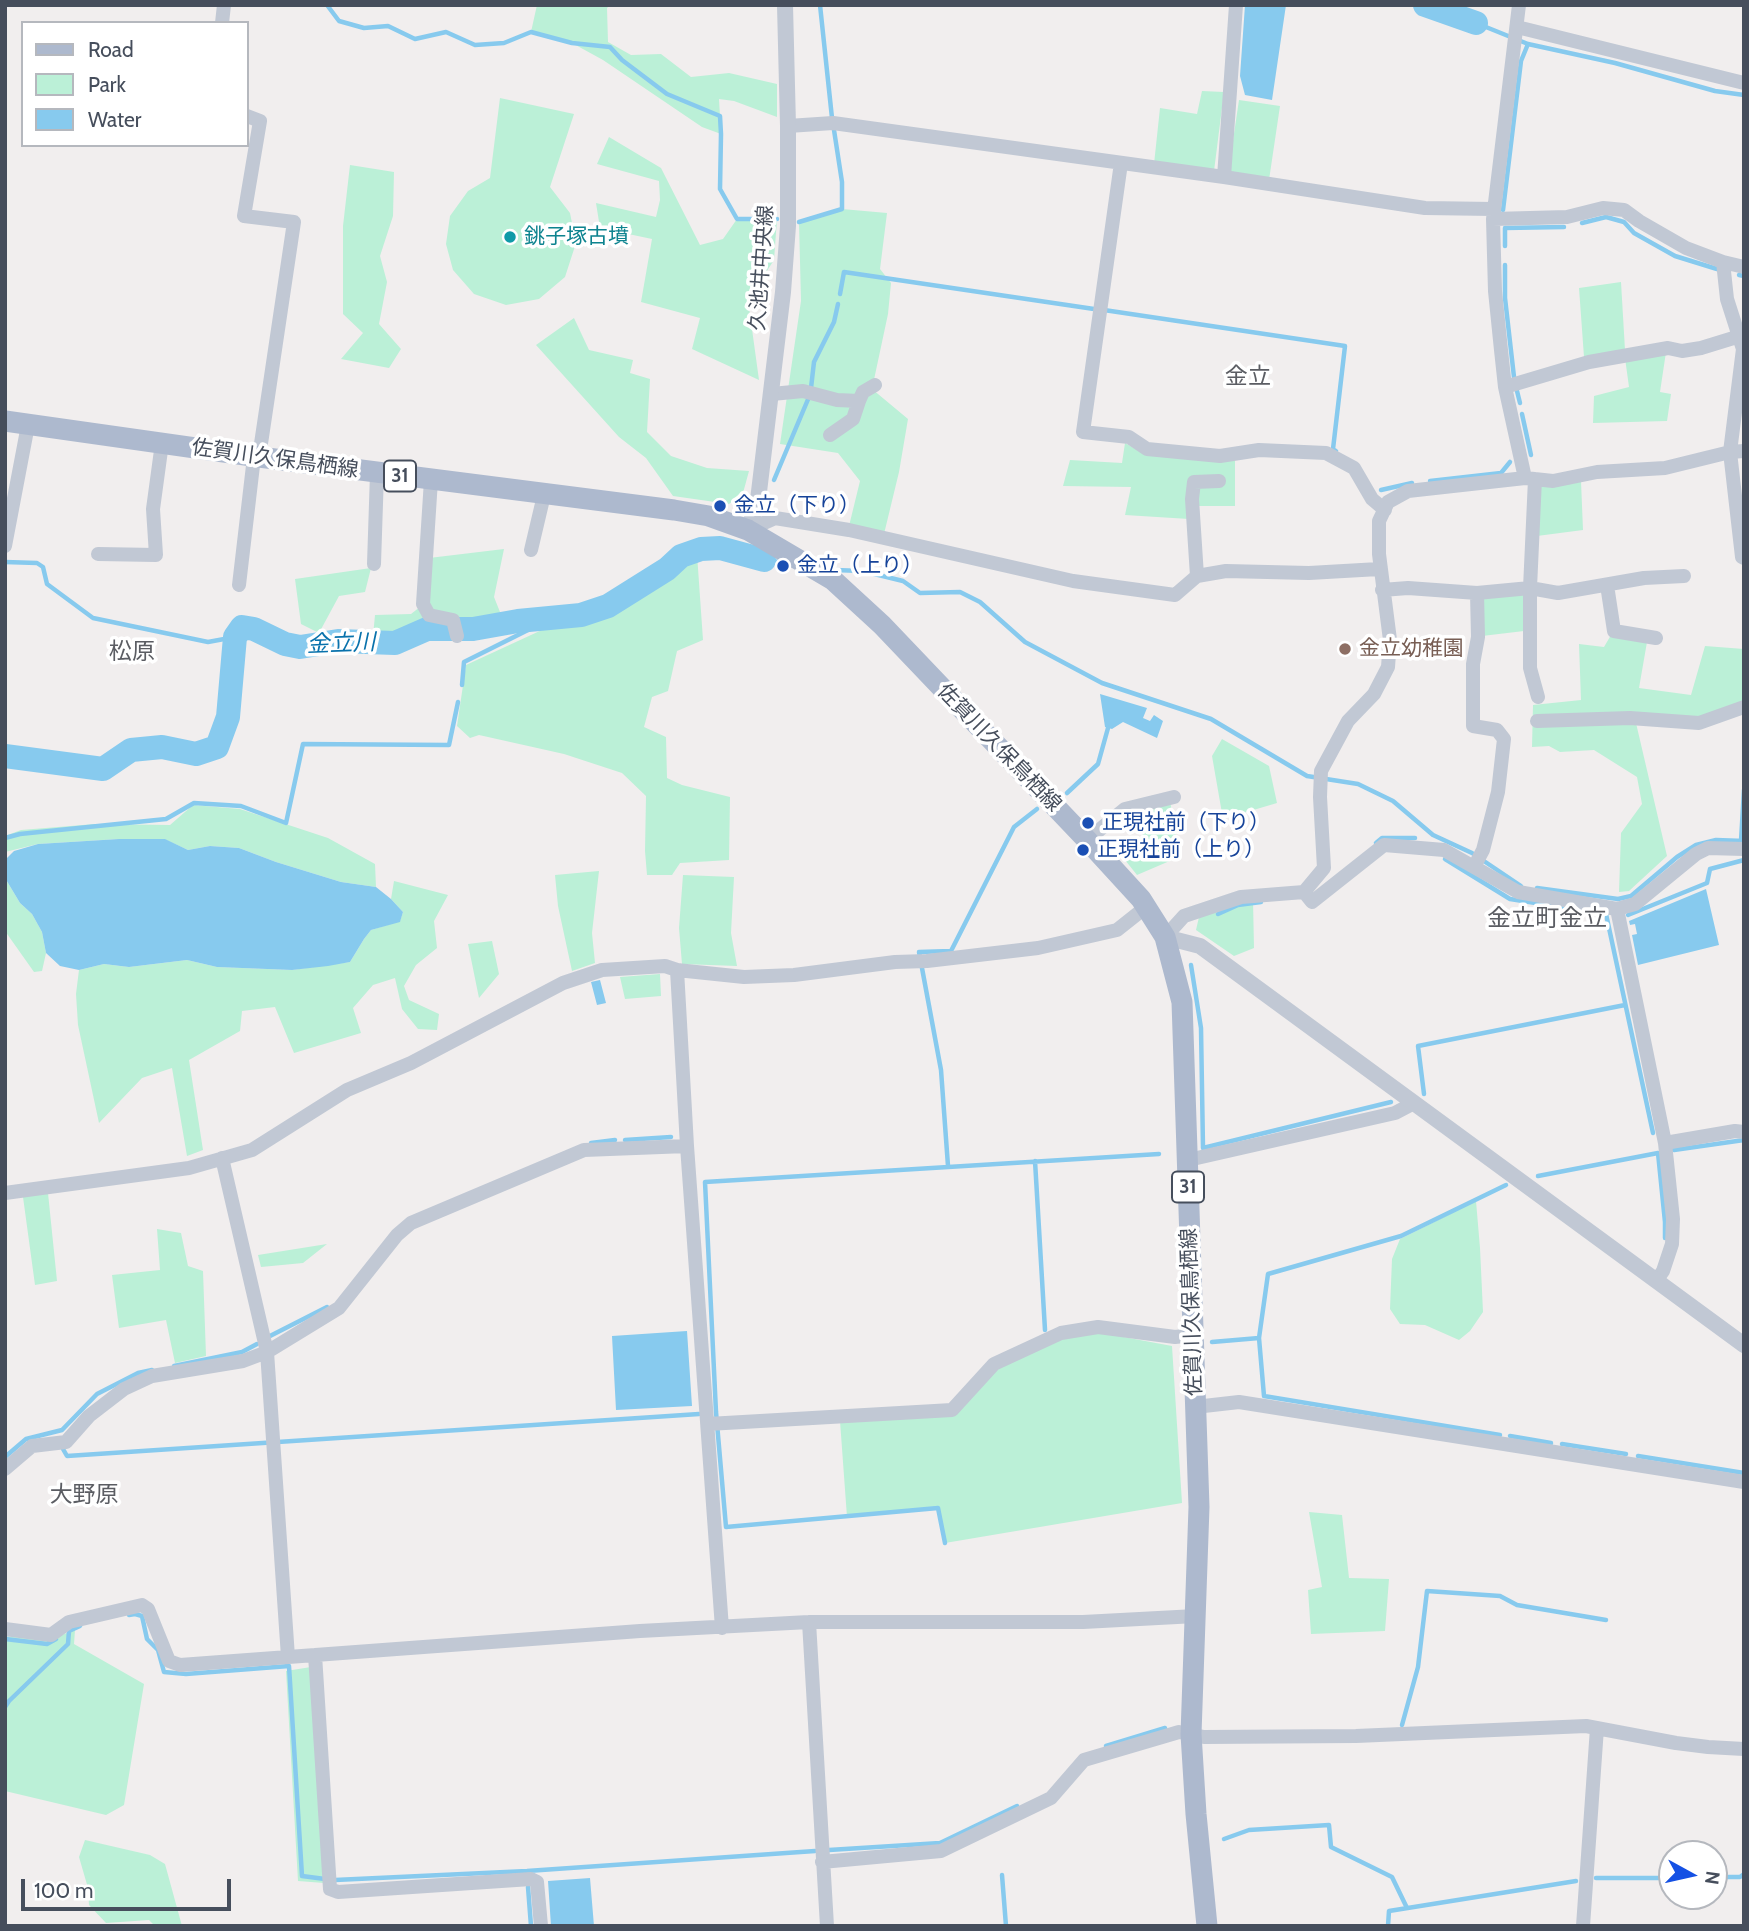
<!DOCTYPE html>
<html>
<head>
<meta charset="utf-8">
<style>
  body { margin:0 }
  #map { position:relative; width:1749px; height:1931px; overflow:hidden; background:#f1eeee; font-family:Cabin,sans-serif }
  canvas { display:block }
  .frame { position:absolute; inset:0; border:7px solid #464e5c; pointer-events:none }
  .legend { position:absolute; left:21px; top:21px; width:228px; height:126px; box-sizing:border-box; background:#fff; border:2px solid #b5b8be; margin:0; padding:9px 12px; list-style:none; font-size:21px; color:#464e5c }
  .legend li { display:flex; align-items:center; gap:14px; height:35px }
  .legend b { width:35px; border:2px solid #b5b8be }
  .north { position:absolute; left:1658px; top:1840px; width:70px; height:70px; box-sizing:border-box; background:#fff; border:2px solid #b5b8be; border-radius:50%; rotate:98deg; font-size:19px; font-weight:700; line-height:28px; text-align:center; color:#464e5c }
  .north::after { content:''; display:block; margin:auto; width:24px; height:32px; background:#1551e4; clip-path:polygon(50% 0,100% 100%,50% 72%,0 100%) }
  .scale { position:absolute; left:21px; top:1879px; width:210px; height:32px; box-sizing:border-box; border:4px solid #464e5c; border-top:0; padding-left:9px; font-size:21px; line-height:24px; white-space:nowrap; color:#464e5c; -webkit-text-stroke:5px #fff; paint-order:stroke }
</style>
</head>
<body>
<div id="map">
<canvas width="1749" height="1931"></canvas>
<div class="frame"></div>
<ul class="legend">
<li><b style="height:9px;background:#adb9ce"></b>Road</li>
<li><b style="height:19px;background:#bbf0d7"></b>Park</li>
<li><b style="height:19px;background:#87caee"></b>Water</li>
</ul>
<div class="north">N</div>
<div class="scale">100 m</div>
</div>
<script>
const ctx = document.querySelector('canvas').getContext('2d');
ctx.lineJoin = 'round';
function fillPath(path, color) {
  ctx.fillStyle = color;
  ctx.fill(path, 'evenodd');
}
function shape(rows) {
  const path = new Path2D();
  for (const r of rows) {
    path.moveTo(r[0], r[1]);
    for (let i = 2; i < r.length; i += 2) path.lineTo(r[i], r[i + 1]);
  }
  return path;
}
function stroke(path, color, width, dash) {
  ctx.strokeStyle = color;
  ctx.lineWidth = width;
  ctx.lineCap = dash ? 'butt' : 'round';
  ctx.setLineDash(dash || []);
  ctx.stroke(path);
}
function label(font, color, halo, rows, align = 'center') {
  ctx.font = font + ' Cabin,"Noto Sans JP",sans-serif';
  ctx.lineWidth = 7;
  ctx.setLineDash([]);
  ctx.textBaseline = 'middle';
  ctx.strokeStyle = halo;
  ctx.fillStyle = color;
  for (const [text, x, y, turn = 0] of rows) {
    ctx.save();
    ctx.translate(x, y);
    ctx.rotate((+turn || 0) * Math.PI / 180);
    ctx.textAlign = isNaN(turn) ? turn : align;
    if (halo) ctx.strokeText(text, 0, 0);
    ctx.fillText(text, 0, 0);
    ctx.restore();
  }
}
fillPath(shape([
  [537,5,610,5,607,8,608,42,631,55,661,54,691,77,729,73,777,84,777,117,734,101,719,99,721,134,702,127,603,60,572,43,531,32],
  [1202,91,1224,92,1214,171,1154,164,1160,108,1197,114],
  [500,98,574,114,550,187,570,213,576,243,565,277,539,299,506,305,474,294,453,270,446,244,450,216,468,191,490,178],
  [1239,100,1280,106,1269,180,1228,174],
  [609,137,661,168,700,245,723,239,737,219,777,219,774,260,748,300,759,380,692,349,700,318,641,302,652,239,600,228,596,203,656,217,660,200,659,181,597,164],
  [350,165,394,172,393,216,380,256,387,282,379,324,401,349,389,368,341,359,363,333,343,314,343,226],
  [842,209,887,213,880,269,891,283,888,314,872,389,908,419,899,472,884,534,849,526,860,481,838,453,780,444,801,301,799,222],
  [1621,282,1625,350,1584,357,1579,288],
  [574,318,589,350,633,360,630,373,650,379,647,432,671,456,707,468,749,471,743,493,729,504,673,496,646,458,619,437,536,345],
  [1666,352,1660,392,1671,394,1667,421,1593,423,1594,396,1629,387,1625,358],
  [1125,443,1146,455,1235,461,1235,506,1189,506,1189,519,1125,515,1131,487,1063,486,1070,460,1122,463],
  [1581,481,1583,530,1537,536,1537,485],
  [504,549,494,597,502,617,477,622,428,622,398,635,373,636,375,615,411,614,425,603,429,558],
  [697,554,703,640,677,651,668,691,652,697,644,727,666,737,667,778,682,785,730,797,729,860,680,863,672,875,647,875,645,851,646,796,622,773,564,754,479,735,470,738,457,726,466,665,557,623,580,621,607,612],
  [371,568,365,592,339,596,319,633,301,624,295,579],
  [1526,592,1524,631,1482,636,1480,597],
  [1611,635,1647,642,1639,688,1691,695,1705,646,1744,649,1744,713,1636,723,1667,856,1629,891,1619,892,1621,833,1642,804,1637,777,1594,750,1560,752,1549,746,1532,747,1533,705,1581,700,1579,644,1604,647],
  [1222,739,1269,766,1277,803,1223,819,1212,756],
  [1170,800,1179,857,1137,875,1125,860,1149,825,1155,804],
  [193,805,240,809,328,838,375,864,376,887,341,882,276,862,239,848,210,846,188,850,164,839,119,839,38,844,5,852,5,836,21,830,95,824,170,825],
  [599,871,592,933,595,963,572,971,558,906,555,875],
  [683,875,734,877,731,933,737,966,682,964,679,928],
  [5,878,20,903,32,914,42,932,46,953,42,971,34,972,5,931],
  [394,881,448,895,434,921,437,948,416,965,404,986,409,1000,439,1014,437,1030,418,1029,402,1009,395,978,373,985,353,1008,361,1033,294,1053,275,1007,242,1011,240,1031,189,1060,203,1150,187,1156,172,1068,142,1078,99,1123,78,1025,76,994,79,970,104,964,129,967,187,960,217,967,292,970,350,962,364,939,371,930,400,921,403,912,391,899],
  [1253,900,1254,948,1234,956,1196,930,1199,917],
  [492,941,499,974,479,998,468,944],
  [660,974,661,996,625,999,620,977],
  [48,1193,57,1281,35,1285,23,1197],
  [1476,1201,1480,1248,1483,1312,1470,1331,1459,1340,1425,1325,1400,1324,1390,1309,1392,1259,1400,1239],
  [157,1229,181,1233,188,1266,203,1271,206,1356,175,1363,166,1320,119,1328,112,1275,160,1270],
  [327,1244,303,1263,261,1267,258,1255],
  [1097,1332,1172,1346,1182,1503,945,1543,938,1508,847,1517,840,1421,957,1412,995,1368,1060,1339],
  [1309,1512,1342,1515,1349,1578,1389,1579,1385,1631,1311,1634,1308,1590,1322,1587],
  [75,1630,74,1644,144,1684,124,1805,106,1815,5,1791,5,1636,48,1640],
  [311,1667,324,1883,298,1881,286,1671],
  [85,1840,150,1855,165,1864,182,1926,155,1926,149,1920,106,1923,89,1905,88,1888,79,1857]
]), '#bbf0d7');
fillPath(shape([
  [1245,5,1286,5,1272,100,1245,95,1240,76],
  [1100,694,1147,708,1143,718,1150,721,1154,715,1163,721,1157,738,1123,722,1112,729,1105,727],
  [119,839,165,839,188,850,210,846,239,848,276,862,341,882,376,887,391,899,403,912,400,922,371,930,364,939,350,962,328,966,292,970,217,967,187,960,129,967,104,964,79,970,60,966,46,953,42,932,32,914,20,903,5,878,6,859,14,851,38,844],
  [1706,889,1719,945,1638,965,1632,935,1637,934,1635,924,1630,925,1629,921],
  [600,980,606,1003,597,1005,591,982],
  [687,1331,692,1406,616,1410,612,1336],
  [590,1878,594,1926,551,1926,548,1881]
]), '#87caee');
stroke(shape([
  [327,5,339,21,364,28,388,26,415,39,446,32,475,45,504,43,531,32,572,43,610,47,622,60,667,94,720,116,721,134,720,189,737,219,777,219],
  [820,5,832,118],
  [1476,23,1528,44,1615,63,1715,91,1744,95],
  [1503,210,1521,61,1528,44],
  [799,222,842,209,842,182,834,130],
  [1582,223,1606,217,1624,222,1634,233,1675,256,1717,269],
  [1505,246,1505,228,1564,227],
  [1505,265,1505,298,1514,377],
  [1739,275,1744,276],
  [840,294,844,272,1094,309],
  [1104,310,1345,346,1333,449,1336,451],
  [811,388,814,362,834,322,838,304],
  [1517,391,1520,403],
  [1522,414,1531,455],
  [774,480,809,397],
  [1430,481,1501,473,1510,462],
  [1381,490,1412,483],
  [764,560,788,563],
  [5,562,37,563,43,567,47,584,93,618,208,642,235,637],
  [835,570,862,571,903,581,920,593,960,592,980,602,1025,642,1102,683,1211,719,1307,776,1358,784,1393,801,1433,835,1472,853,1521,886],
  [462,685,464,662,532,628,564,617],
  [1067,793,1098,764,1108,728],
  [5,838,20,834,166,819,194,803,241,806,286,823,303,744,449,745,458,702],
  [1741,841,1744,790],
  [1376,843,1382,838,1415,838],
  [1445,859,1510,899,1606,914,1653,1133],
  [1537,888,1618,899,1631,896,1677,857,1696,845,1716,840,1744,841],
  [1218,914,1238,905,1261,902],
  [1628,915,1707,883,1710,869,1744,860],
  [1191,965,1201,1028,1203,1148,1391,1102],
  [1424,1094,1418,1046,1625,1005],
  [625,1140,671,1137],
  [591,1143,615,1140],
  [1674,1150,1744,1140],
  [1035,1161,1045,1330],
  [948,1166,941,1070,919,952,951,951,1014,827,1037,809],
  [1538,1176,1658,1153,1665,1222,1665,1238],
  [270,1336,327,1307],
  [1259,1338,1268,1274,1401,1236,1506,1185],
  [1212,1342,1259,1338,1264,1396,1500,1435],
  [174,1366,242,1352,257,1344],
  [1510,1436,1551,1443],
  [1562,1444,1626,1454],
  [63,1449,67,1456,699,1414],
  [1638,1456,1744,1473],
  [5,1457,26,1439,62,1430,97,1394,138,1373,152,1370],
  [945,1543,938,1508,726,1527,716,1412,705,1182,1159,1154],
  [129,1615,135,1614,142,1616,147,1639,158,1650,164,1672,186,1674,289,1666,302,1876,325,1879],
  [5,1639,47,1644,56,1639],
  [5,1707,9,1701,68,1644,69,1631,80,1626],
  [1402,1725,1418,1667,1427,1591,1500,1596,1517,1605,1606,1620],
  [1106,1746,1165,1728],
  [1224,1839,1249,1830,1329,1825,1331,1847,1392,1877,1407,1908],
  [829,1850,940,1843,1017,1806],
  [1002,1875,1006,1926],
  [1714,1877,1740,1877,1744,1874],
  [1596,1878,1672,1878],
  [335,1880,527,1871,815,1851],
  [528,1887,531,1926],
  [1388,1926,1389,1911,1576,1881]
]), '#87caee', 4.5);
stroke(shape([
  [1425,5,1476,23],
  [5,756,103,769,131,750,162,747,196,754,217,747,228,717,235,637,242,627,254,629,285,644,300,647,338,641,395,643,427,629,473,629,518,621,581,615,608,606,667,569,681,556,701,549,720,548,764,560]
]), '#87caee', 24);
stroke(shape([
  [1519,5,1493,219,1495,291,1501,350,1505,387,1525,478],
  [222,23,224,5],
  [1517,27,1744,83],
  [247,116,260,121,244,216,294,222,259,457],
  [788,126,833,123,1224,177,1425,208,1493,209],
  [1121,163,1083,432,1129,437,1147,449,1220,456,1259,450,1326,453,1354,468,1372,499,1385,510],
  [1224,177,1236,5],
  [1493,219,1567,217,1603,208,1624,210,1639,221,1686,248,1723,262,1744,267],
  [1723,262,1727,299,1743,349,1730,452,1742,557,1744,558],
  [1505,387,1589,362,1668,348,1682,351,1701,348,1740,336],
  [772,394,803,391,837,400,859,401,863,392,875,385],
  [830,435,853,419,859,401],
  [431,480,423,604,429,615,453,620,457,636],
  [748,530,775,518,849,530,1073,581,1175,595,1197,576,1226,571,1309,573,1379,569],
  [5,546,28,425],
  [531,550,544,495],
  [98,554,156,555,153,509,162,443],
  [374,564,377,473],
  [1197,576,1192,499,1194,482,1219,481],
  [239,585,254,457],
  [1607,585,1614,631,1656,638],
  [1382,590,1408,588,1477,593,1530,588,1535,479],
  [1538,697,1530,668,1530,588,1558,593,1644,578,1684,576],
  [1537,721,1630,718,1699,723,1744,707],
  [1087,840,1125,809,1174,797],
  [1474,867,1483,850,1498,792,1504,739,1497,730,1473,726,1473,664,1478,637,1477,593],
  [1304,892,1312,902,1384,845,1444,850,1518,892,1617,909,1635,904,1696,854,1708,848,1744,849],
  [1617,909,1665,1143,1673,1219,1672,1244,1663,1271,1656,1281],
  [1165,937,1184,916,1241,897,1304,892,1324,868,1320,797,1321,771,1348,721,1374,694,1388,667,1390,640,1379,554,1379,521,1388,502,1408,491,1525,478,1553,481,1597,472,1665,468,1730,452,1744,451],
  [677,970,687,1146,722,1628],
  [1665,1143,1735,1131,1744,1132],
  [222,1158,267,1352,288,1657],
  [1187,1158,1197,1158,1395,1113,1414,1103],
  [5,1193,189,1168,252,1150,347,1090,411,1063,563,983,602,970,665,966,677,970,744,977,794,975,895,962,927,961,1038,948,1117,930,1146,907],
  [1195,1407,1239,1402,1744,1482],
  [708,1424,952,1410,994,1364,1061,1333,1098,1327,1175,1337,1193,1335],
  [5,1469,32,1446,66,1442,89,1416,124,1389,152,1376,243,1361,267,1352,339,1308,397,1235,411,1223,584,1150,687,1146],
  [809,1622,827,1926],
  [5,1629,51,1635,69,1622,142,1605,148,1609,169,1661,180,1665,640,1631,809,1622,1083,1622,1196,1616],
  [315,1655,330,1889,338,1892,531,1879,537,1882,541,1926],
  [822,1862,941,1851,1051,1798,1084,1760,1179,1732,1204,1737,1356,1736,1586,1726,1676,1743,1708,1747,1744,1749],
  [1583,1926,1597,1728]
]), '#c1c8d4', 14);
stroke(shape([
  [748,530,758,500,783,292,788,226,788,126,785,5],
  [1165,937,1200,946,1744,1345]
]), '#c1c8d4', 16);
stroke(shape([
  [5,421,259,457,674,510,709,516,748,530,833,580,882,625,1087,840,1141,899,1165,937,1182,1002,1199,1507,1191,1734,1196,1814,1207,1926]
]), '#adb9ce', 21);
for (const [x, y, r, color] of [
  [510,237,7,"#0f9aa8"],
  [720,506,7,"#1a4fb4"],
  [783,566,7,"#1a4fb4"],
  [1345,649,7,"#8d6e63"],
  [1088,823,7,"#1a4fb4"],
  [1083,850,7,"#1a4fb4"]
]) {
  const dot = new Path2D();
  dot.arc(x, y, r, 0, 2 * Math.PI);
  ctx.fillStyle = color;
  ctx.fill(dot);
  stroke(dot, '#fff', 2.5);
}
for (const [x, y, w] of [
  [400,476,32],
  [1188,1187,32]
]) {
  const box = new Path2D();
  box.roundRect(x - w / 2, y - 15.5, w, 31, 5);
  ctx.fillStyle = '#fff';
  ctx.fill(box);
  stroke(box, '#464e5c', 2);
}
label('bold 19px', '#464e5c', null, [
  ["31",400,476],
  ["31",1188,1187]
]);
label('21px', '#0d838f', '#fff', [
  ["銚子塚古墳",524,237]
], 'left');
label('21px', '#464e5c', '#fff', [
  ["久池井中央線",762,268,-86],
  ["佐賀川久保鳥栖線",275,459,8],
  ["佐賀川久保鳥栖線",999,748,46],
  ["佐賀川久保鳥栖線",1192,1312,-92]
]);
label('21px', '#164399', '#fff', [
  ["金立（下り）",734,506],
  ["金立（上り）",797,566],
  ["正現社前（下り）",1102,823],
  ["正現社前（上り）",1097,850]
], 'left');
label('21px', '#785e54', '#fff', [
  ["金立幼稚園",1359,649]
], 'left');
label('23px', '#5b5d63', '#fff', [
  ["金立",1248,377],
  ["松原",132,652],
  ["大野原",84,1495]
]);
label('italic 23px', '#0972ac', '#fff', [
  ["金立川",341,644,-2]
]);
label('24px', '#5b5d63', '#fff', [
  ["金立町金立",1547,919]
]);
</script>
</body>
</html>
